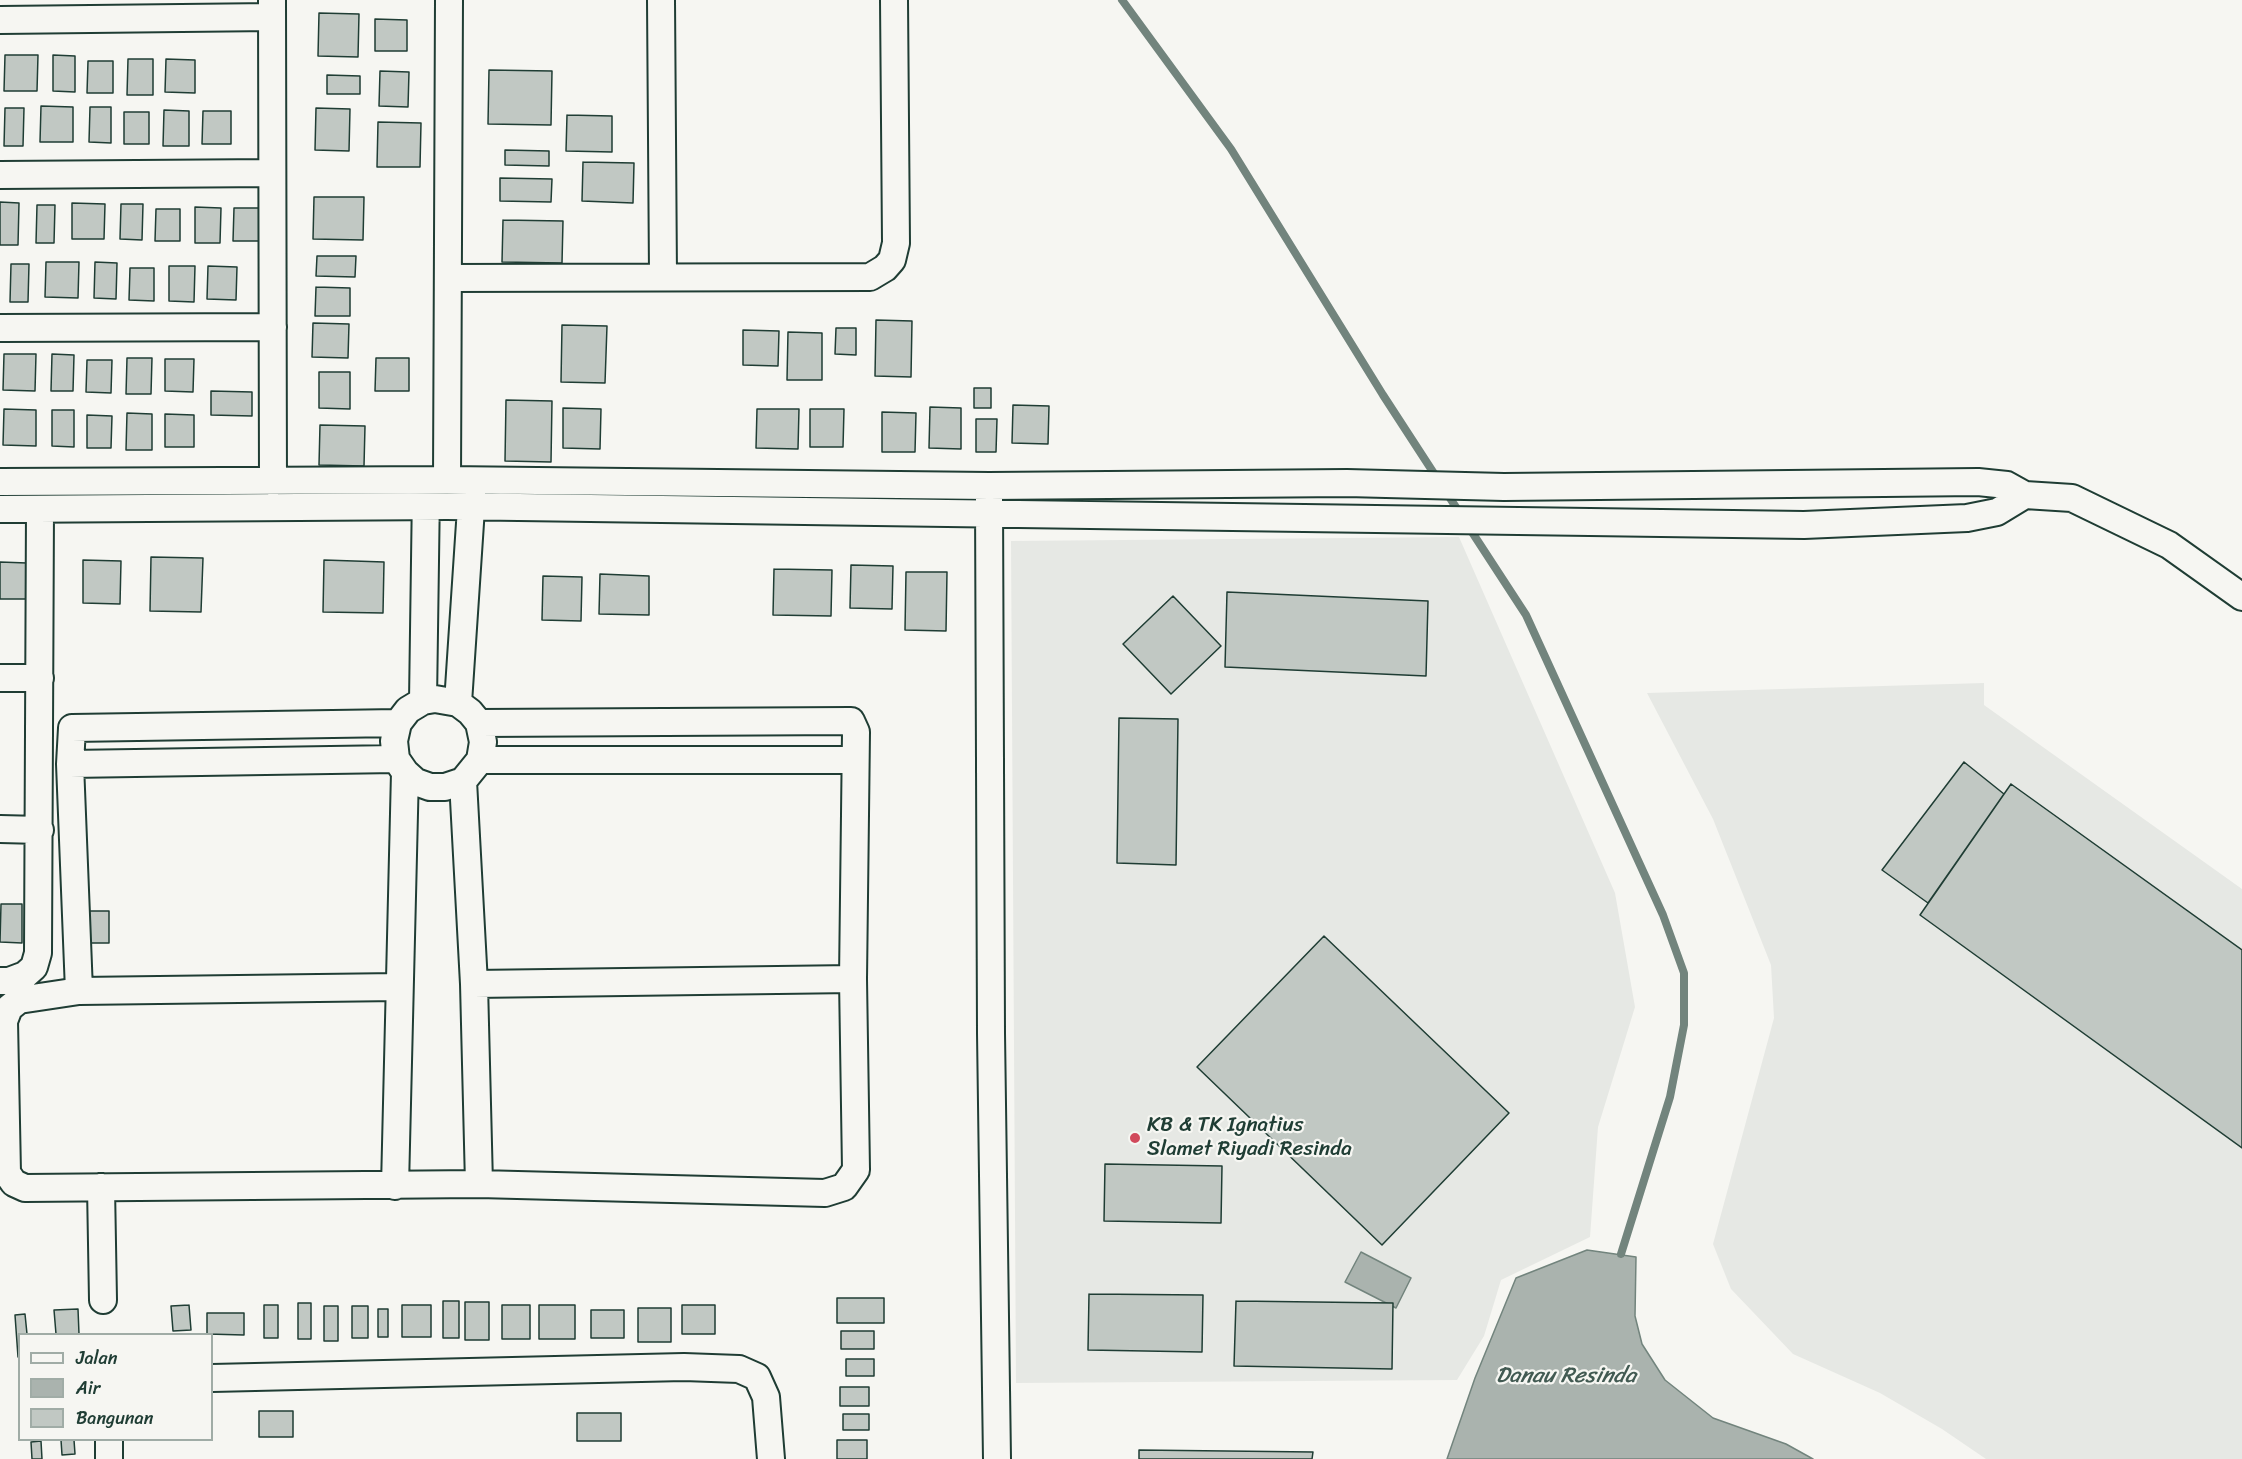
<!DOCTYPE html>
<html>
<head>
<meta charset="utf-8">
<style>
  body { margin:0 }
  #map { position:relative; width:2242px; height:1459px; overflow:hidden; background:#f6f6f2; font-family:Sriracha,sans-serif }
  canvas { display:block }
  .legend { position:absolute; left:18px; top:1333px; width:195px; height:108px; box-sizing:border-box; background:#f6f6f2; border:2px solid #a0aca6; margin:0; padding:8px 10px; list-style:none; font-size:18px; color:#1f3d34 }
  .legend li { display:flex; align-items:center; gap:12px; height:30px }
  .legend b { width:30px; border:2px solid #a0aca6 }
</style>
</head>
<body>
<div id="map">
<canvas width="2242" height="1459"></canvas>
<ul class="legend">
<li><b style="height:8px;background:#f6f6f2"></b>Jalan</li>
<li><b style="height:16px;background:#aab3ae"></b>Air</li>
<li><b style="height:16px;background:#c1c8c3"></b>Bangunan</li>
</ul>
</div>
<script>
const ctx = document.querySelector('canvas').getContext('2d');
ctx.lineJoin = 'round';
function fillPath(path, color) {
  ctx.fillStyle = color;
  ctx.fill(path, 'evenodd');
}
function shape(rows) {
  const path = new Path2D();
  for (const r of rows) {
    path.moveTo(r[0], r[1]);
    for (let i = 2; i < r.length; i += 2) path.lineTo(r[i], r[i + 1]);
  }
  return path;
}
function stroke(path, color, width, dash) {
  ctx.strokeStyle = color;
  ctx.lineWidth = width;
  ctx.lineCap = dash ? 'butt' : 'round';
  ctx.setLineDash(dash || []);
  ctx.stroke(path);
}
function label(font, color, halo, rows, align = 'center') {
  ctx.font = font + ' Sriracha,sans-serif';
  ctx.lineWidth = 4.5;
  ctx.setLineDash([]);
  ctx.textBaseline = 'middle';
  ctx.strokeStyle = halo;
  ctx.fillStyle = color;
  for (const [text, x, y, turn = 0] of rows) {
    ctx.save();
    ctx.translate(x, y);
    ctx.rotate((+turn || 0) * Math.PI / 180);
    ctx.textAlign = isNaN(turn) ? turn : align;
    if (halo) ctx.strokeText(text, 0, 0);
    ctx.fillText(text, 0, 0);
    ctx.restore();
  }
}
fillPath(shape([
  [1459,537,1615,893,1635,1007,1598,1127,1590,1237,1501,1280,1484,1336,1457,1380,1016,1383,1011,541],
  [1984,683,1984,705,2242,889,2242,1459,1986,1459,1942,1429,1880,1393,1793,1354,1731,1289,1713,1244,1774,1018,1771,965,1713,819,1647,693]
]), '#e6e8e4');
const water = shape([
  [1587,1250,1636,1257,1635,1316,1642,1344,1665,1380,1713,1418,1786,1444,1813,1459,1447,1459,1475,1378,1516,1278,1587,1250],
  [1361,1252,1411,1278,1396,1308,1345,1282,1361,1252]
]);
fillPath(water, '#aab3ae');
stroke(water, '#72847d', 1.5);
stroke(shape([
  [1122,0,1231,149,1383,395,1461,515],
  [1468,526,1526,615,1663,915,1684,973,1684,1025,1670,1097,1621,1254]
]), '#72847d', 8);
const building = shape([
  [319,13,359,14,358,57,318,56,319,13],
  [375,19,407,20,407,51,375,51,375,19],
  [5,55,38,55,37,91,4,91,5,55],
  [53,55,75,56,75,92,53,91,53,55],
  [128,59,153,59,153,95,127,95,128,59],
  [166,59,195,60,195,93,165,92,166,59],
  [88,61,113,61,113,93,87,93,88,61],
  [489,70,552,71,551,125,488,124,489,70],
  [380,71,409,72,408,107,379,106,380,71],
  [327,75,360,76,360,94,327,94,327,75],
  [41,106,73,107,73,142,40,142,41,106],
  [90,107,111,107,111,143,89,142,90,107],
  [5,108,24,108,23,146,4,146,5,108],
  [316,108,350,109,349,151,315,150,316,108],
  [164,110,189,111,189,146,163,146,164,110],
  [203,111,231,111,231,144,202,144,203,111],
  [124,112,149,112,149,144,124,144,124,112],
  [567,115,612,116,612,152,566,151,567,115],
  [378,122,421,123,420,167,377,167,378,122],
  [505,150,549,151,549,166,505,165,505,150],
  [583,162,634,163,633,203,582,201,583,162],
  [500,178,552,179,551,202,500,201,500,178],
  [314,197,364,197,363,240,313,239,314,197],
  [0,202,19,203,18,245,0,245,0,202],
  [72,203,105,204,104,239,72,239,72,203],
  [121,204,143,204,142,240,120,239,121,204],
  [37,205,55,205,54,243,36,243,37,205],
  [195,207,221,208,220,243,195,243,195,207],
  [234,208,263,208,262,241,233,241,234,208],
  [156,209,180,209,180,241,155,241,156,209],
  [503,220,563,221,562,263,502,262,503,220],
  [317,256,356,256,355,277,316,276,317,256],
  [46,262,79,262,78,298,45,297,46,262],
  [95,262,117,263,116,299,94,298,95,262],
  [11,264,29,264,28,302,10,302,11,264],
  [169,266,195,266,194,302,169,301,169,266],
  [208,266,237,267,236,300,207,299,208,266],
  [130,268,154,268,154,301,129,300,130,268],
  [316,287,350,288,350,316,315,316,316,287],
  [876,320,912,321,911,377,875,376,876,320],
  [313,323,349,324,348,358,312,357,313,323],
  [562,325,607,326,605,383,561,382,562,325],
  [836,328,856,328,856,355,835,354,836,328],
  [743,330,779,331,778,366,743,365,743,330],
  [788,332,822,333,822,380,787,380,788,332],
  [4,354,36,354,35,391,3,390,4,354],
  [52,354,74,355,73,391,51,391,52,354],
  [127,358,152,358,151,394,126,394,127,358],
  [376,358,409,358,409,391,375,391,376,358],
  [165,359,194,359,193,392,165,391,165,359],
  [87,360,112,360,111,393,86,392,87,360],
  [319,372,350,372,350,409,319,408,319,372],
  [974,388,991,388,991,408,974,408,974,388],
  [211,391,252,392,252,416,211,415,211,391],
  [506,400,552,401,551,462,505,461,506,400],
  [1013,405,1049,406,1048,444,1012,443,1013,405],
  [930,407,961,408,961,449,929,448,930,407],
  [563,408,601,409,600,449,563,448,563,408],
  [4,409,36,410,36,446,3,445,4,409],
  [757,409,799,409,798,449,756,448,757,409],
  [810,409,844,409,843,447,810,447,810,409],
  [52,410,74,410,74,447,52,446,52,410],
  [882,412,916,413,915,452,882,452,882,412],
  [127,413,152,414,152,450,126,450,127,413],
  [165,414,194,415,194,447,165,447,165,414],
  [87,415,112,416,111,448,87,448,87,415],
  [976,419,997,419,996,452,976,452,976,419],
  [320,425,365,426,364,466,319,465,320,425],
  [151,557,203,558,201,612,150,611,151,557],
  [83,560,121,561,120,604,83,603,83,560],
  [324,560,384,562,383,613,323,612,324,560],
  [0,562,27,563,26,599,0,599,0,562],
  [851,565,893,566,892,609,850,608,851,565],
  [774,569,832,570,831,616,773,615,774,569],
  [906,572,947,572,946,631,905,630,906,572],
  [600,574,649,576,649,615,599,614,600,574],
  [543,576,582,577,581,621,542,620,543,576],
  [1227,592,1428,601,1426,676,1225,667,1227,592],
  [1173,596,1221,646,1171,694,1123,644,1173,596],
  [1119,718,1178,719,1176,865,1117,863,1119,718],
  [1964,762,2004,794,1928,903,1882,870,1964,762],
  [2011,784,2242,950,2242,1148,1920,915,2011,784],
  [1,904,22,904,22,943,0,942,1,904],
  [81,911,109,911,109,943,81,943,81,911],
  [1324,936,1509,1113,1382,1245,1197,1067,1324,936],
  [1105,1164,1222,1166,1221,1223,1104,1221,1105,1164],
  [1089,1294,1203,1295,1202,1352,1088,1350,1089,1294],
  [837,1298,884,1298,884,1323,837,1323,837,1298],
  [443,1301,459,1301,459,1338,443,1338,443,1301],
  [1236,1301,1393,1303,1392,1369,1234,1366,1236,1301],
  [465,1302,489,1302,489,1340,465,1340,465,1302],
  [298,1303,311,1303,311,1339,298,1339,298,1303],
  [189,1305,191,1330,173,1331,171,1306,189,1305],
  [264,1305,278,1305,278,1338,264,1338,264,1305],
  [402,1305,431,1305,431,1337,402,1337,402,1305],
  [502,1305,530,1305,530,1339,502,1339,502,1305],
  [539,1305,575,1305,575,1339,539,1339,539,1305],
  [682,1305,715,1305,715,1334,682,1334,682,1305],
  [324,1306,338,1306,338,1341,324,1341,324,1306],
  [352,1306,368,1306,368,1338,352,1338,352,1306],
  [638,1308,671,1308,671,1342,638,1342,638,1308],
  [78,1309,79,1334,56,1334,54,1310,78,1309],
  [378,1309,388,1309,388,1337,378,1337,378,1309],
  [591,1310,624,1310,624,1338,591,1338,591,1310],
  [207,1313,244,1313,244,1335,207,1334,207,1313],
  [25,1314,27,1334,20,1334,18,1357,15,1315,25,1314],
  [841,1331,874,1331,874,1349,841,1349,841,1331],
  [846,1359,874,1359,874,1376,846,1376,846,1359],
  [840,1387,869,1387,869,1406,840,1406,840,1387],
  [259,1411,293,1411,293,1437,259,1437,259,1411],
  [577,1413,621,1413,621,1441,577,1441,577,1413],
  [843,1414,869,1414,869,1430,843,1430,843,1414],
  [61,1440,74,1440,75,1454,62,1455,61,1440],
  [837,1440,867,1440,867,1459,837,1459,837,1440],
  [41,1441,42,1459,32,1459,31,1442,41,1441],
  [1139,1450,1313,1452,1312,1459,1139,1459,1139,1450]
]);
fillPath(building, '#c1c8c3');
stroke(building, '#1f3d34', 1.5);
const street = shape([
  [272,0,273,482],
  [661,0,663,275],
  [0,20,272,17],
  [0,175,272,173],
  [448,278,870,277,885,268,892,260,896,243,894,0],
  [0,328,273,327],
  [447,480,449,0],
  [0,482,447,480,989,486,1347,483,1504,487,1978,482,2007,485,2025,495,2072,498,2169,545,2242,597],
  [989,496,991,1033,997,1459],
  [0,509,447,506,1804,525,1967,518,1997,512,2025,495],
  [0,678,40,678],
  [423,701,426,491],
  [458,703,472,493],
  [480,760,854,760],
  [70,764,396,759],
  [463,781,445,787,430,787,416,782,405,772,396,759,394,741,398,723,408,710,423,701,435,699,458,703,470,712,479,723,483,742,480,760,463,781,474,984,479,1184],
  [0,829,40,830],
  [0,981,9,981,25,975,34,967,38,953,40,509],
  [474,984,853,979],
  [398,987,79,991,19,1000,9,1008,4,1021,7,1173,14,1183,25,1188,479,1184,825,1193,844,1187,856,1170,853,979,856,732,851,721,479,723],
  [79,991,70,764,72,728,398,723],
  [395,1186,405,772],
  [101,1187,103,1300],
  [212,1378,684,1367,739,1369,757,1377,766,1397,771,1459],
  [109,1459,109,1440]
]);
stroke(street, '#1f3d34', 30);
stroke(street, '#f6f6f2', 26);
for (const [x, y, r, color] of [
  [1135,1138,6,"#d1495b"]
]) {
  const dot = new Path2D();
  dot.arc(x, y, r, 0, 2 * Math.PI);
  ctx.fillStyle = color;
  ctx.fill(dot);
  stroke(dot, '#f6f6f2', 2);
}
label('21px', '#1f3d34', '#f6f6f2', [
  ["KB & TK Ignatius",1147,1126],
  ["Slamet Riyadi Resinda",1147,1150]
], 'left');
label('italic 22px', '#425a52', '#f6f6f2', [
  ["Danau Resinda",1566,1376]
]);
</script>
</body>
</html>
